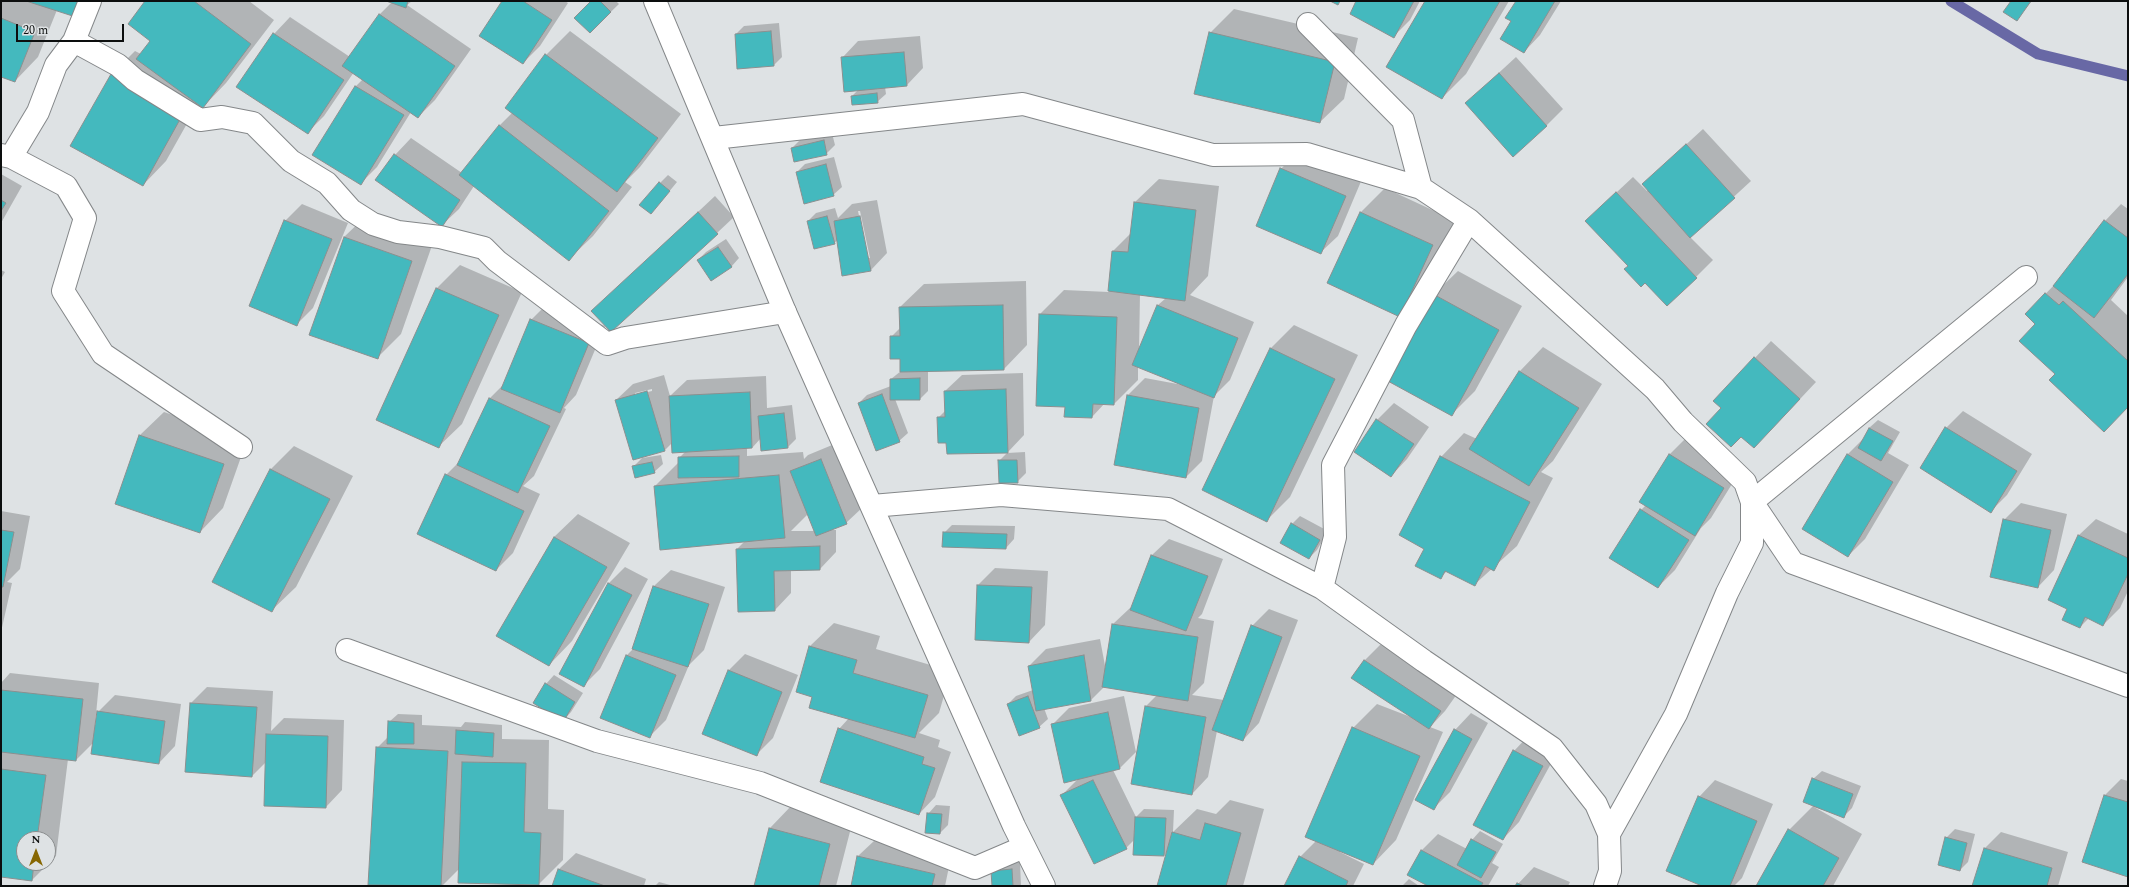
<!DOCTYPE html>
<html>
<head>
<meta charset="utf-8">
<style>
  body { margin:0 }
  #map { position:relative; width:2129px; height:887px; overflow:hidden; background:#dee2e4; font-family:Spectral,serif }
  canvas { display:block }
  .frame { position:absolute; inset:0; border:2px solid #0c0e0e; pointer-events:none }
  .north { position:absolute; left:16px; top:831px; width:40px; height:40px; box-sizing:border-box; background:#dee2e4; border:1px solid #8a8d8e; border-radius:50%; rotate:0deg; font-size:11px; font-weight:700; line-height:16px; text-align:center; color:#0c0e0e }
  .north::after { content:''; display:block; margin:auto; width:14px; height:18px; background:#876702; clip-path:polygon(50% 0,100% 100%,50% 72%,0 100%) }
  .scale { position:absolute; left:16px; top:24px; width:108px; height:18px; box-sizing:border-box; border:2px solid #0c0e0e; border-top:0; padding-left:5px; font-size:12px; line-height:14px; white-space:nowrap; color:#0c0e0e; -webkit-text-stroke:3px #dee2e4; paint-order:stroke }
</style>
</head>
<body>
<div id="map">
<canvas width="2129" height="887"></canvas>
<div class="frame"></div>
<div class="north">N</div>
<div class="scale">20 m</div>
</div>
<script>
const ctx = document.querySelector('canvas').getContext('2d');
ctx.lineJoin = 'round';
function fillPath(path, color) {
  ctx.fillStyle = color;
  ctx.fill(path, 'evenodd');
}
function shape(rows) {
  const path = new Path2D();
  for (const r of rows) {
    path.moveTo(r[0], r[1]);
    for (let i = 2; i < r.length; i += 2) path.lineTo(r[i], r[i + 1]);
  }
  return path;
}
function stroke(path, color, width, dash) {
  ctx.strokeStyle = color;
  ctx.lineWidth = width;
  ctx.lineCap = dash ? 'butt' : 'round';
  ctx.setLineDash(dash || []);
  ctx.stroke(path);
}
fillPath(shape([
  [1,1,99,1,57,10,38,57,15,81,1,76],
  [146,1,249,1,274,20,226,83,203,107,198,104,166,161,143,185,111,75,135,51,141,54,152,40],
  [389,1,412,1,407,5,471,49,435,100,418,117,411,112,377,167,361,183,313,155,356,86,363,79,354,72,324,116,307,133,274,34,290,17,350,57,380,14,392,2],
  [503,1,565,1,568,3,540,46,523,63],
  [593,1,616,1,619,4,590,32],
  [1358,1,1420,1,1410,20,1394,36],
  [1426,1,1509,1,1466,74,1442,98],
  [1517,1,1561,1,1540,35,1524,52,1512,21],
  [2012,1,2032,1,2016,20],
  [1234,9,1358,38,1344,99,1320,122,1210,33],
  [779,23,782,57,774,65,736,34,744,26],
  [570,31,681,114,640,167,625,182,632,187,593,236,569,259,474,186,459,209,442,225,395,155,411,138,462,173,500,125,512,113,546,55],
  [920,36,923,68,907,85,885,87,886,94,877,102,852,96,859,89,842,58,858,41],
  [1516,57,1563,109,1546,126,1466,103],
  [1703,129,1751,181,1690,237,1713,260,1668,305,1629,265,1603,205,1633,177,1647,191,1648,190,1643,184],
  [832,133,835,145,826,154,792,148,800,140],
  [1297,152,1362,179,1338,236,1321,252,1281,169],
  [834,157,842,187,833,195,797,172,805,164],
  [1,174,22,186,1,223],
  [668,175,677,182,659,204,660,183],
  [1159,179,1219,186,1208,276,1190,295,1254,322,1230,380,1214,396,1202,461,1186,477,1115,464,1128,395,1145,378,1183,385,1138,366,1138,380,1114,404,1105,403,1092,417,1066,406,1037,405,1040,314,1064,290,1109,292,1113,251,1131,233,1135,202],
  [1140,294,1166,298,1158,305,1139,352],
  [1385,188,1456,221,1400,315,1329,282,1361,212],
  [715,196,734,217,717,233,592,311],
  [877,200,887,253,871,270,838,240,834,243,808,221,816,213,835,208,838,218,852,204],
  [858,211,860,211,870,258,868,258],
  [302,204,348,223,313,308,297,324,285,221],
  [2121,204,2128,209,2128,277,2111,300,2128,316,2128,407,2056,374,2037,324,2026,314,2058,281,2105,221],
  [368,214,435,237,401,334,377,358,344,237],
  [726,239,739,258,731,267,698,260,706,252],
  [460,265,522,292,462,424,438,447,437,288],
  [1,270,5,272,1,279],
  [1458,271,1522,306,1475,391,1452,414,1434,294],
  [1026,281,1027,345,1004,369,928,371,928,391,920,399,895,399,908,433,899,441,859,403,867,395,891,386,891,379,901,371,901,358,891,337,901,327,900,307,924,284],
  [548,303,605,326,576,395,564,408,566,409,534,476,523,486,540,494,513,553,496,570,446,475,460,461,490,398,504,384,531,320],
  [1294,325,1358,355,1290,497,1267,520,1271,348],
  [1771,341,1816,382,1770,431,1722,408,1714,401],
  [1543,347,1602,384,1553,461,1541,472,1553,478,1517,546,1474,585,1447,571,1440,578,1426,548,1441,457,1464,433,1477,439,1520,371],
  [1023,373,1024,435,1008,452,947,442,938,418,946,410,945,391,962,375],
  [664,375,670,396,687,380,766,376,767,408,792,405,796,439,787,448,761,438,752,448,747,448,747,456,803,452,804,459,808,455,837,443,863,507,846,523,829,530,836,530,836,552,820,569,791,569,791,593,775,610,737,549,745,541,655,486,679,462,679,458,686,451,673,442,665,450,616,400,633,384],
  [652,389,652,391,635,395,635,393],
  [808,514,815,531,791,531],
  [1394,403,1429,427,1407,459,1391,476,1355,452,1377,420],
  [1963,411,2032,454,2007,495,1991,511,1921,468,1946,428],
  [164,412,247,440,223,508,200,532,116,503,140,435],
  [1878,420,1900,432,1888,453,1909,465,1865,539,1848,556,1847,455,1864,438,1869,428],
  [1686,438,1740,471,1711,518,1701,528,1675,570,1658,587,1641,510,1646,505,1669,455],
  [294,446,353,476,296,587,272,610,271,469],
  [1025,452,1026,473,1017,482,999,461,1007,453],
  [661,455,663,464,654,472,633,467,642,458],
  [2021,503,2067,514,2054,570,2038,587,2004,520],
  [1,511,30,516,20,569,7,582,12,583,1,632],
  [578,514,630,543,572,641,549,665,498,636,554,537],
  [1300,516,1328,531,1317,550,1309,558,1292,524],
  [2096,519,2128,534,2128,591,2120,608,2103,625,2089,618,2080,627,2069,609,2049,599,2079,535],
  [952,525,1015,526,1014,539,1006,548,944,533],
  [1169,539,1223,559,1202,614,1198,618,1214,621,1204,683,1192,695,1224,700,1252,626,1269,609,1298,620,1259,723,1243,740,1217,731,1208,777,1192,794,1146,706,1157,695,1104,687,1091,700,1044,708,1048,719,1039,727,1008,704,1016,696,1033,690,1029,666,1046,649,1100,639,1106,671,1113,624,1130,608,1132,608,1152,555],
  [625,567,648,579,600,669,583,686,608,584],
  [995,568,1048,571,1045,625,1029,642,978,585],
  [671,570,725,587,704,650,689,665,666,720,649,737,602,717,627,655,633,649,654,586],
  [834,623,880,636,876,649,951,671,939,713,919,733,940,740,938,747,951,752,935,797,919,814,839,729,849,718,814,696,797,691,810,646],
  [1381,644,1457,694,1445,711,1430,727,1443,732,1396,840,1373,864,1341,851,1340,852,1364,864,1353,886,1285,886,1300,857,1317,840,1353,728,1377,704,1416,719,1353,678,1365,660],
  [745,654,798,675,773,738,756,755,729,670],
  [10,673,99,683,95,725,96,726,98,712,115,695,181,704,175,746,159,763,94,742,76,760,68,759,56,856,32,880,1,876,1,683],
  [24,839,48,839,48,863,24,863],
  [554,675,583,693,571,712,563,721,534,703,546,684],
  [207,687,273,691,271,731,284,718,344,720,342,790,326,807,267,761,252,776,186,771,191,703],
  [1124,696,1136,752,1120,768,1113,770,1136,817,1144,809,1174,810,1173,832,1197,809,1216,814,1230,800,1264,809,1243,886,1158,886,1168,852,1164,855,1134,854,1135,839,1126,848,1062,795,1078,779,1052,725,1069,708],
  [1471,713,1488,723,1450,792,1434,808,1455,730],
  [398,714,422,715,422,725,461,727,465,722,502,725,502,739,549,740,548,809,564,810,563,860,539,884,460,868,442,886,369,884,377,748,389,736,389,722],
  [1530,734,1559,749,1519,822,1503,839,1514,751],
  [1822,771,1861,786,1852,808,1843,817,1814,807,1862,834,1833,886,1757,886,1789,830,1814,805,1813,779],
  [2121,779,2128,781,2128,876,2083,862,2105,795],
  [1715,780,1773,804,1742,878,1734,886,1704,886,1699,797],
  [793,804,853,820,836,886,755,886,770,828],
  [936,805,950,806,948,825,940,833,928,814],
  [1955,829,1975,834,1968,862,1960,870,1946,838],
  [1480,831,1503,844,1492,863,1499,867,1488,886,1430,886,1422,850,1438,834,1467,849,1472,840],
  [2001,832,2068,852,2058,886,1973,886,1985,848],
  [875,840,951,857,945,886,852,886,858,856],
  [576,853,646,879,644,886,553,886,559,869],
  [1020,861,1021,886,993,886,992,871,1001,863],
  [1534,867,1570,882,1568,886,1516,886],
  [1409,879,1419,886,1402,886],
  [659,882,674,886,655,886]
]), '#0003');
stroke(shape([
  [1951,1,2038,54,2128,76]
]), '#6868a5', 11);
const building = shape([
  [26,1,88,1,82,19,26,1],
  [145,1,194,1,251,44,203,108,136,59,150,41,128,24,145,1],
  [386,1,408,1,406,8,386,1],
  [502,1,523,1,552,20,523,64,479,36,502,1],
  [591,1,600,1,611,12,590,33,574,18,591,1],
  [1330,1,1340,1,1338,5,1330,1],
  [1356,1,1414,1,1394,38,1350,14,1356,1],
  [1425,1,1500,1,1442,99,1386,67,1425,1],
  [1516,1,1555,1,1524,53,1500,39,1511,21,1505,18,1516,1],
  [2011,1,2031,1,2017,21,2003,12,2011,1],
  [379,14,455,66,418,118,342,66,379,14],
  [1,18,35,32,15,82,1,77,1,18],
  [771,31,774,66,737,69,735,34,771,31],
  [1209,32,1335,62,1320,123,1194,94,1209,32],
  [273,33,344,80,308,134,236,87,273,33],
  [904,52,907,86,844,92,841,57,904,52],
  [545,54,658,138,617,192,505,108,545,54],
  [1499,73,1547,126,1513,157,1465,103,1499,73],
  [111,74,183,114,143,186,70,146,111,74],
  [355,86,404,115,361,185,312,155,355,86],
  [877,93,878,103,852,105,851,96,877,93],
  [499,125,609,211,569,261,459,175,499,125],
  [824,140,827,155,794,162,791,148,824,140],
  [1686,144,1735,198,1690,238,1642,184,1686,144],
  [394,154,460,200,442,227,375,180,394,154],
  [826,164,834,196,804,204,796,172,826,164],
  [1280,168,1346,196,1321,254,1256,226,1280,168],
  [659,182,670,191,651,214,639,205,659,182],
  [1616,192,1697,278,1667,306,1645,283,1641,287,1624,269,1628,266,1585,221,1616,192],
  [1,200,6,203,1,211,1,200],
  [1134,202,1196,210,1185,301,1108,291,1112,251,1128,252,1134,202],
  [698,212,718,234,611,332,591,311,698,212],
  [1360,212,1433,245,1400,317,1327,283,1360,212],
  [827,216,835,244,814,249,807,221,827,216],
  [860,216,871,271,842,276,834,221,860,216],
  [284,220,332,239,297,326,249,306,284,220],
  [2104,220,2128,238,2128,274,2094,318,2053,286,2104,220],
  [344,237,412,261,378,359,309,335,344,237],
  [718,247,732,267,711,281,697,260,718,247],
  [436,288,499,315,439,448,376,420,436,288],
  [2045,293,2059,305,2063,301,2128,361,2128,407,2104,432,2049,380,2055,374,2019,341,2035,324,2025,314,2045,293],
  [1433,294,1499,330,1452,416,1386,380,1433,294],
  [1003,305,1004,370,900,372,900,359,890,359,890,336,900,336,899,307,1003,305],
  [1157,305,1238,338,1214,398,1132,365,1157,305],
  [1039,314,1117,317,1114,405,1093,404,1092,418,1064,417,1065,407,1036,406,1039,314],
  [530,319,589,343,560,413,501,389,530,319],
  [1270,348,1335,379,1267,522,1202,490,1270,348],
  [1754,357,1800,399,1754,448,1741,437,1731,447,1706,424,1721,408,1713,401,1754,357],
  [1519,371,1579,408,1529,486,1469,449,1519,371],
  [920,378,920,400,890,400,890,379,920,378],
  [1006,389,1008,453,947,454,946,443,938,443,937,417,945,417,944,391,1006,389],
  [647,391,665,451,633,460,615,400,647,391],
  [750,392,752,448,672,453,669,396,750,392],
  [882,394,900,442,876,451,858,403,882,394],
  [1127,395,1199,408,1186,478,1114,465,1127,395],
  [489,398,550,426,518,493,457,465,489,398],
  [784,413,788,448,761,451,758,416,784,413],
  [1376,419,1414,444,1391,477,1354,452,1376,419],
  [1945,427,2017,471,1991,513,1920,468,1945,427],
  [1869,428,1893,441,1881,461,1858,448,1869,428],
  [139,435,224,464,200,533,115,504,139,435],
  [1669,454,1724,488,1695,536,1639,502,1669,454],
  [1847,454,1893,482,1848,557,1802,529,1847,454],
  [739,456,739,477,678,478,678,457,739,456],
  [1440,456,1530,502,1494,571,1485,566,1475,586,1445,571,1441,579,1415,566,1424,549,1399,535,1440,456],
  [821,459,847,524,816,536,790,471,821,459],
  [998,460,1017,460,1018,483,999,483,998,460],
  [652,462,655,473,635,478,632,466,652,462],
  [270,469,330,499,272,612,212,582,270,469],
  [445,474,524,511,496,571,417,534,445,474],
  [779,475,785,538,660,550,654,486,779,475],
  [1640,509,1689,540,1658,588,1609,558,1640,509],
  [2003,519,2051,530,2038,588,1990,577,2003,519],
  [1291,523,1320,540,1309,559,1280,543,1291,523],
  [1,530,14,532,3,587,1,587,1,530],
  [943,532,1007,534,1006,549,942,547,943,532],
  [2078,535,2128,558,2128,574,2103,626,2085,617,2080,628,2062,620,2067,609,2048,600,2078,535],
  [554,537,607,567,549,666,496,636,554,537],
  [820,546,820,570,774,571,775,611,738,612,736,549,820,546],
  [1151,555,1208,576,1186,631,1130,610,1151,555],
  [608,583,632,595,584,687,559,674,608,583],
  [977,585,1032,587,1029,643,975,640,977,585],
  [653,586,709,604,688,667,632,649,653,586],
  [1112,624,1198,637,1188,701,1102,687,1112,624],
  [1251,625,1282,637,1243,741,1212,730,1251,625],
  [809,646,857,660,853,673,928,695,915,738,809,708,812,697,796,692,809,646],
  [626,655,676,675,650,738,600,718,626,655],
  [1084,655,1091,701,1036,711,1028,666,1084,655],
  [1364,660,1441,711,1429,729,1351,678,1364,660],
  [728,670,782,692,757,756,702,734,728,670],
  [545,683,575,702,563,722,533,703,545,683],
  [1,690,83,699,76,761,1,752,1,690],
  [1028,696,1040,728,1019,736,1007,704,1028,696],
  [190,703,257,707,252,777,185,772,190,703],
  [1145,706,1206,717,1192,795,1131,784,1145,706],
  [97,711,165,721,159,764,91,754,97,711],
  [1108,712,1120,769,1064,783,1051,724,1108,712],
  [388,721,414,723,414,744,387,744,388,721],
  [1352,727,1420,756,1373,865,1305,837,1352,727],
  [838,728,924,757,922,764,935,768,919,815,820,782,838,728],
  [1454,729,1472,739,1434,810,1415,800,1454,729],
  [456,730,494,733,493,757,455,754,456,730],
  [266,734,328,736,326,808,264,806,266,734],
  [376,747,448,751,441,886,368,885,376,747],
  [1513,750,1543,766,1503,840,1473,825,1513,750],
  [462,762,526,763,524,832,541,833,539,885,458,883,462,762],
  [1,769,46,775,37,839,24,839,24,863,34,863,32,881,1,877,1,769],
  [1812,778,1853,794,1844,818,1803,802,1812,778],
  [1093,780,1127,849,1094,864,1060,795,1093,780],
  [2104,795,2128,802,2128,877,2082,862,2104,795],
  [1698,796,1757,821,1730,886,1702,886,1666,871,1698,796],
  [927,813,942,814,940,834,925,833,927,813],
  [1135,817,1166,818,1164,856,1133,855,1135,817],
  [1205,823,1241,833,1226,886,1157,886,1172,832,1200,840,1205,823],
  [769,828,830,844,819,886,754,886,769,828],
  [1788,829,1839,858,1823,886,1756,886,1788,829],
  [1945,837,1967,843,1960,871,1938,865,1945,837],
  [1471,839,1496,852,1481,878,1457,865,1471,839],
  [1984,848,2052,868,2047,886,1972,886,1984,848],
  [1421,850,1483,883,1481,886,1428,886,1407,875,1421,850],
  [857,856,935,874,932,886,851,886,857,856],
  [1299,856,1348,881,1346,886,1284,886,1299,856],
  [558,869,605,886,552,886,558,869],
  [1012,869,1013,886,992,886,991,871,1012,869],
  [1517,883,1524,886,1515,886,1517,883]
]);
fillPath(building, '#44b9be');
stroke(building, '#8b8f8f', 1);
const street = shape([
  [1308,24,1403,120,1421,188,1469,220,1655,389,1683,422,1745,482,1752,502,1752,543,1727,593,1676,714,1609,834],
  [74,41,118,65,135,80,200,120,222,117,253,123,291,161,327,183,351,210,373,224,398,232,440,237,484,248,497,261,607,344,625,338,785,312],
  [714,138,1023,104,1213,155,1307,154,1421,188],
  [1,155,11,157,38,112,56,65,74,41,90,1],
  [11,157,66,186,85,218,63,291,103,354,241,447],
  [2026,277,1752,502,1793,563,2128,686],
  [872,506,1001,495,1168,509,1322,588,1424,661,1552,748,1596,804,1609,834,1610,871,1605,886],
  [1322,588,1335,537,1333,465,1406,325,1469,220],
  [347,650,597,741,760,783,975,868,1024,847]
]);
const secondary = shape([
  [655,1,785,312,1014,826,1044,886]
]);
stroke(street, '#848789', 24);
stroke(secondary, '#848789', 24);
stroke(street, '#fff', 22);
stroke(secondary, '#fff', 22);
</script>
</body>
</html>
